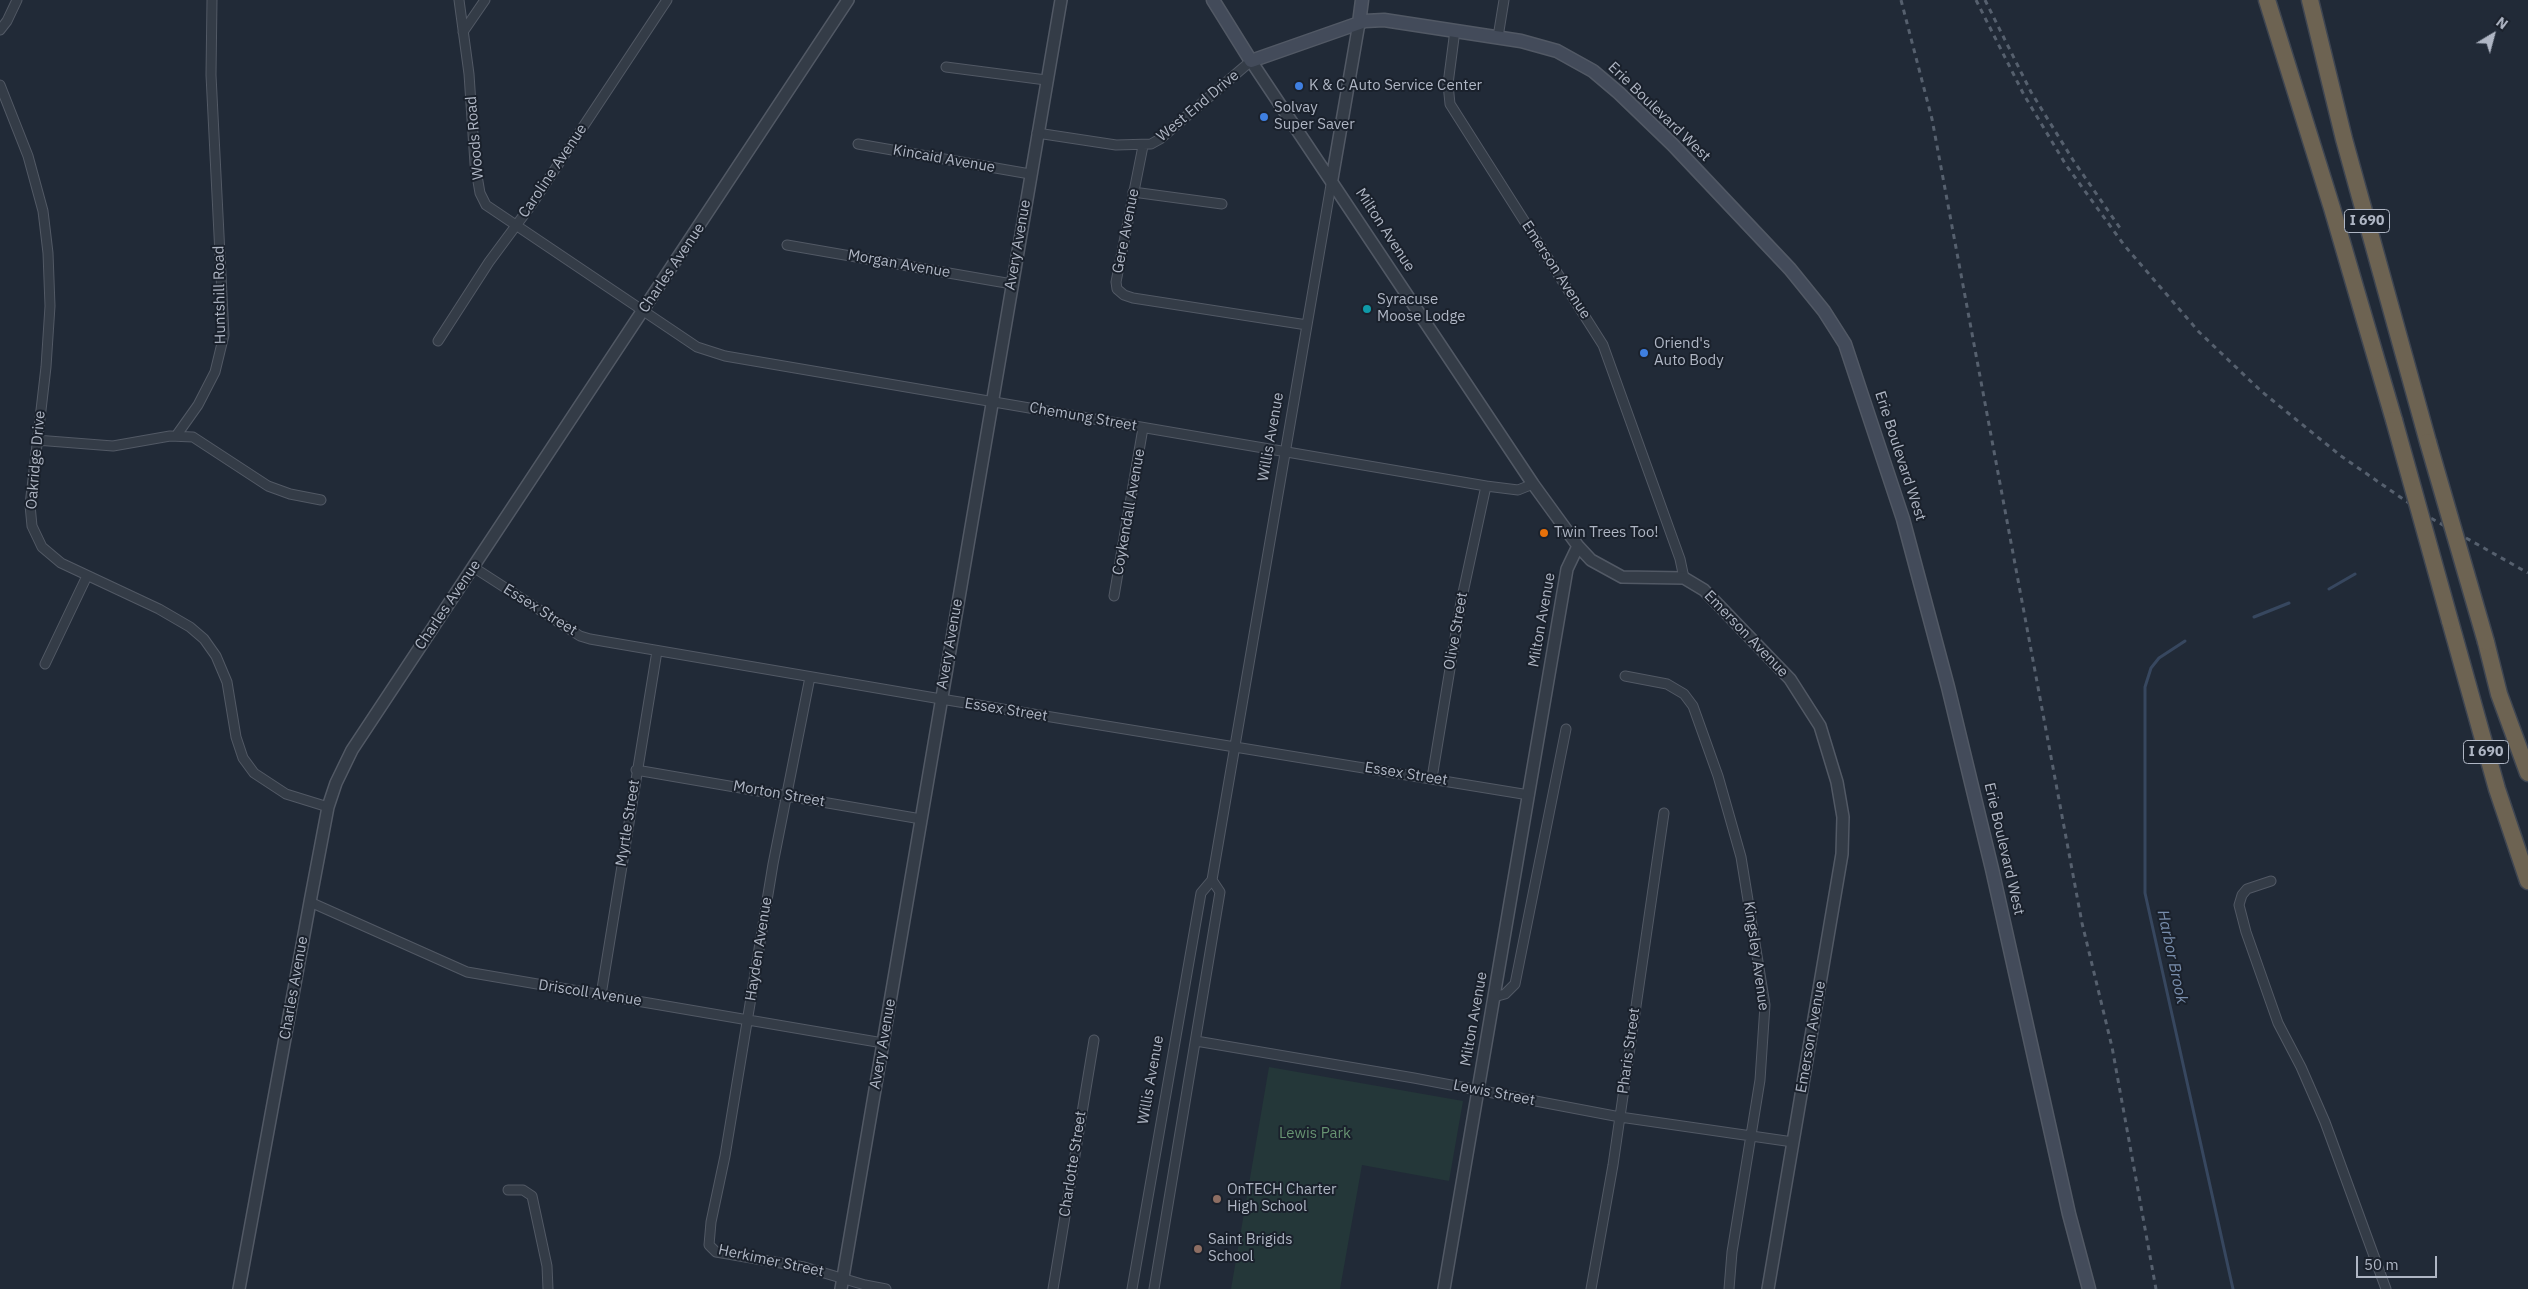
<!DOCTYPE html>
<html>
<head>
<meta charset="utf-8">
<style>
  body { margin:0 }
  #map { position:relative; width:2528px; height:1289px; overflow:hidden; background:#212a37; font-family:"IBM Plex Sans",sans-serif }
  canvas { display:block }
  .north { position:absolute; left:2468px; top:10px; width:50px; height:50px; -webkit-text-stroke:4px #1a212c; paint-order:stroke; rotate:37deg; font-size:14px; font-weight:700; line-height:20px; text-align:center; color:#afb6c4 }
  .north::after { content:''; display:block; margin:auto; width:18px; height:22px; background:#afb6c4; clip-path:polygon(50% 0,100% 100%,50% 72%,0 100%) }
  .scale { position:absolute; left:2356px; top:1256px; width:81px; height:22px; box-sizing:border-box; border:2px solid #afb6c4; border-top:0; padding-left:6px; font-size:15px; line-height:18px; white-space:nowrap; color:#afb6c4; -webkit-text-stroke:4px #1a212c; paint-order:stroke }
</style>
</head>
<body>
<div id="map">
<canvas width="2528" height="1289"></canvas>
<div class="north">N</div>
<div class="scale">50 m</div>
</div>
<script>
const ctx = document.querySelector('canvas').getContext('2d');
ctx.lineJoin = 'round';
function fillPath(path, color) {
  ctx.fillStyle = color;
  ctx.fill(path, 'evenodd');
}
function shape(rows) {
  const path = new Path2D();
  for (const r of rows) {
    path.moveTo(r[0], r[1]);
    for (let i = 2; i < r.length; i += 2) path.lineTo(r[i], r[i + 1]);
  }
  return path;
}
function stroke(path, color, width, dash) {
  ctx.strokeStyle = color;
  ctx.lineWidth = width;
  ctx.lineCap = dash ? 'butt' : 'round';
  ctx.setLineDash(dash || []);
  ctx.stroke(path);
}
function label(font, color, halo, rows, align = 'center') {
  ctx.font = font + ' "IBM Plex Sans",sans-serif';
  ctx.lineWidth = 4;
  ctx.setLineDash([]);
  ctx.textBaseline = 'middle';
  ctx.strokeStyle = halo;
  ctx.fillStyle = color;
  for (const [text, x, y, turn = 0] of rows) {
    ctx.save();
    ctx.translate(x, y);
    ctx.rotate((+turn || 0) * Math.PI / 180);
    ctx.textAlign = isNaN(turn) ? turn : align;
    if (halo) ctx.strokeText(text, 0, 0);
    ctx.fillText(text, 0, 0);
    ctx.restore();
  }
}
fillPath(shape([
  [1269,1067,1463,1101,1449,1181,1362,1165,1340,1289,1231,1289]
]), '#243739');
stroke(shape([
  [2329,589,2355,574],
  [2254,617,2289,603],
  [2185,641,2159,658,2151,668,2145,687,2145,893,2233,1289]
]), '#37475f', 3);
const minor = shape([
  [459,0,469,74,475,164,480,193,486,205,697,347,725,356,1486,486,1518,490,1533,484],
  [0,30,7,21,17,0],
  [1455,30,1448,84,1450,104,1603,345,1680,559,1684,578],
  [463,32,485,0],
  [1498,37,1504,0],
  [946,67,1046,80],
  [0,85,28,156,43,211,48,253,50,306,46,367,30,505,32,526,42,547,61,563,159,609,190,627,204,639,216,656,227,682,236,737,243,758,254,773,286,794,328,807],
  [1037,133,1116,145,1151,144,1160,139,1251,61],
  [858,144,1030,174],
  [1143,146,1116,282,1117,289,1124,295,1133,298,1307,325],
  [1133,192,1222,204],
  [787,245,1012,284],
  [438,341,489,262,532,204,667,0],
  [176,436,198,405,215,372,224,335,211,75,212,0],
  [36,440,113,446,170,436,193,437,268,486,290,494,321,500],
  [473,567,580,636,590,639,941,699,1529,795],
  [1114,596,1143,428],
  [45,664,87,576],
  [1625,676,1667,684,1684,694,1693,706,1718,776,1741,857,1765,1005,1760,1080,1732,1252,1729,1289],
  [810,677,773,864,725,1156,711,1222,709,1245,716,1252,804,1267,865,1285,886,1289],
  [636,770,921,819],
  [1432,778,1461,602,1486,486],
  [2271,881,2247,889,2242,895,2239,905,2246,932,2278,1023,2301,1067,2325,1122,2386,1289],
  [310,902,467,972,883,1043],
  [601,995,657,651],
  [1494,997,1505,994,1515,984,1566,729],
  [1196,1041,1414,1078,1620,1117,1793,1142],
  [508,1190,523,1190,532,1196,547,1266,548,1289],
  [1053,1289,1094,1040],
  [1132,1289,1201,893,1212,880,1332,179],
  [1154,1289,1220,892,1212,880],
  [1591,1289,1613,1165,1664,813]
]);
const tertiary = shape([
  [1251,61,1533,484,1578,546,1591,560,1622,577,1684,578,1704,590,1790,679,1820,726,1837,782,1843,817,1842,854,1768,1289],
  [1332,179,1359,23],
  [239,1289,310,902,328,807,336,783,352,750,848,0],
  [841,1289,1061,0],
  [1444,1289,1567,569,1578,546]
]);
const secondary = shape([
  [1213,0,1251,61,1365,21,1384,20,1521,41,1557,51,1593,71,1619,93,1673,145,1790,269,1824,311,1845,344,1903,519,1948,687,1992,869,2069,1214,2089,1289],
  [1359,23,1362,0]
]);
const motorway = shape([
  [2267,0,2332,208,2394,420],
  [2310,0,2344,139,2428,442],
  [2450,621,2497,789,2528,881],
  [2486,642,2499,694,2528,773]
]);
stroke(minor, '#525965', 11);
stroke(tertiary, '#525965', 14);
stroke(secondary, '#525965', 15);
stroke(motorway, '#3f4652', 19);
stroke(minor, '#343c47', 9);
stroke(tertiary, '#343c47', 11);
stroke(secondary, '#434b5a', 12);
stroke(motorway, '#6d6352', 16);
stroke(shape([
  [1901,0,1932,119,2082,923,2112,1047,2156,1289],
  [1976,0,2024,95,2066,165,2124,245,2199,332,2261,391,2341,456,2429,517,2528,573],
  [1985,0,2031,92,2073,160,2120,228]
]), '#56606e', 3, [5, 5]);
const motorwayBridge = shape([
  [2394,420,2450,621],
  [2428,442,2486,642]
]);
stroke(motorwayBridge, '#3f4652', 19, []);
stroke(motorwayBridge, '#6d6352', 16);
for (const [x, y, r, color] of [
  [1299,86,5,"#3f7fe0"],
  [1264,117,5,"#3f7fe0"],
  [1367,309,5,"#0f9aa8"],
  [1644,353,5,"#3f7fe0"],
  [1544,533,5,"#e8710a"],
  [1217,1199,5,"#8d6e63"],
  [1198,1249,5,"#8d6e63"]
]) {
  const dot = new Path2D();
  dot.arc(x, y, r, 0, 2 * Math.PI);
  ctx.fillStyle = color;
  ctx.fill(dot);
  stroke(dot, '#1a212c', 2);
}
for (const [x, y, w] of [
  [2367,221,45],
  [2486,752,45]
]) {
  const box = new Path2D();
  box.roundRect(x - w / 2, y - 11.5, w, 23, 4);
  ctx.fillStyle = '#1a212c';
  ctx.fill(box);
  stroke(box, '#afb6c4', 1);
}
label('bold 14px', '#afb6c4', null, [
  ["I 690",2367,221],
  ["I 690",2486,752]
]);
label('15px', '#afb6c4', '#1a212c', [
  ["K & C Auto Service Center",1309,86],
  ["Solvay",1274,108],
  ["Super Saver",1274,125],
  ["Syracuse",1377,300],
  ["Moose Lodge",1377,317],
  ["Oriend's",1654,344],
  ["Auto Body",1654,361],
  ["Twin Trees Too!",1554,533],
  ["OnTECH Charter",1227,1190],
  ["High School",1227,1207],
  ["Saint Brigids",1208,1240],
  ["School",1208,1257]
], 'left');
label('15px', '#afb6c4', '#1a212c', [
  ["West End Drive",1198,106,-40],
  ["Erie Boulevard West",1659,112,44],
  ["Woods Road",475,138,-95],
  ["Kincaid Avenue",944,159,10],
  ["Caroline Avenue",553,171,-56],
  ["Milton Avenue",1385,230,57],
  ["Gere Avenue",1126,231,-79],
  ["Avery Avenue",1018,245,-80],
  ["Morgan Avenue",899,264,10],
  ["Charles Avenue",672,268,-56],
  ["Emerson Avenue",1556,270,57],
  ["Huntshill Road",220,295,-91],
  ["Chemung Street",1083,417,10],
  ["Willis Avenue",1271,437,-80],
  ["Erie Boulevard West",1900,456,72],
  ["Oakridge Drive",36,460,-85],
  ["Coykendall Avenue",1129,512,-80],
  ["Charles Avenue",448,605,-56],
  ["Essex Street",540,610,32],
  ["Milton Avenue",1542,620,-80],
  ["Olive Street",1456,631,-80],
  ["Emerson Avenue",1746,634,46],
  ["Avery Avenue",950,644,-80],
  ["Essex Street",1006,710,9],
  ["Essex Street",1406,774,9],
  ["Morton Street",779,794,10],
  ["Myrtle Street",628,823,-81],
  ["Erie Boulevard West",2004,849,77],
  ["Hayden Avenue",759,949,-81],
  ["Kingsley Avenue",1756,956,82],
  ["Charles Avenue",294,988,-80],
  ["Driscoll Avenue",590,993,9],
  ["Milton Avenue",1474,1019,-80],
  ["Emerson Avenue",1811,1037,-80],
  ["Avery Avenue",883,1044,-80],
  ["Pharis Street",1629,1051,-82],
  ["Willis Avenue",1151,1080,-80],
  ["Lewis Street",1494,1093,11],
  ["Charlotte Street",1073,1164,-81],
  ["Herkimer Street",771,1261,12]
]);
label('15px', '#679372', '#1a212c', [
  ["Lewis Park",1315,1134]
]);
label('italic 16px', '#788dab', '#1a212c', [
  ["Harbor Brook",2172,957,78]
]);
</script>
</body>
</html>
